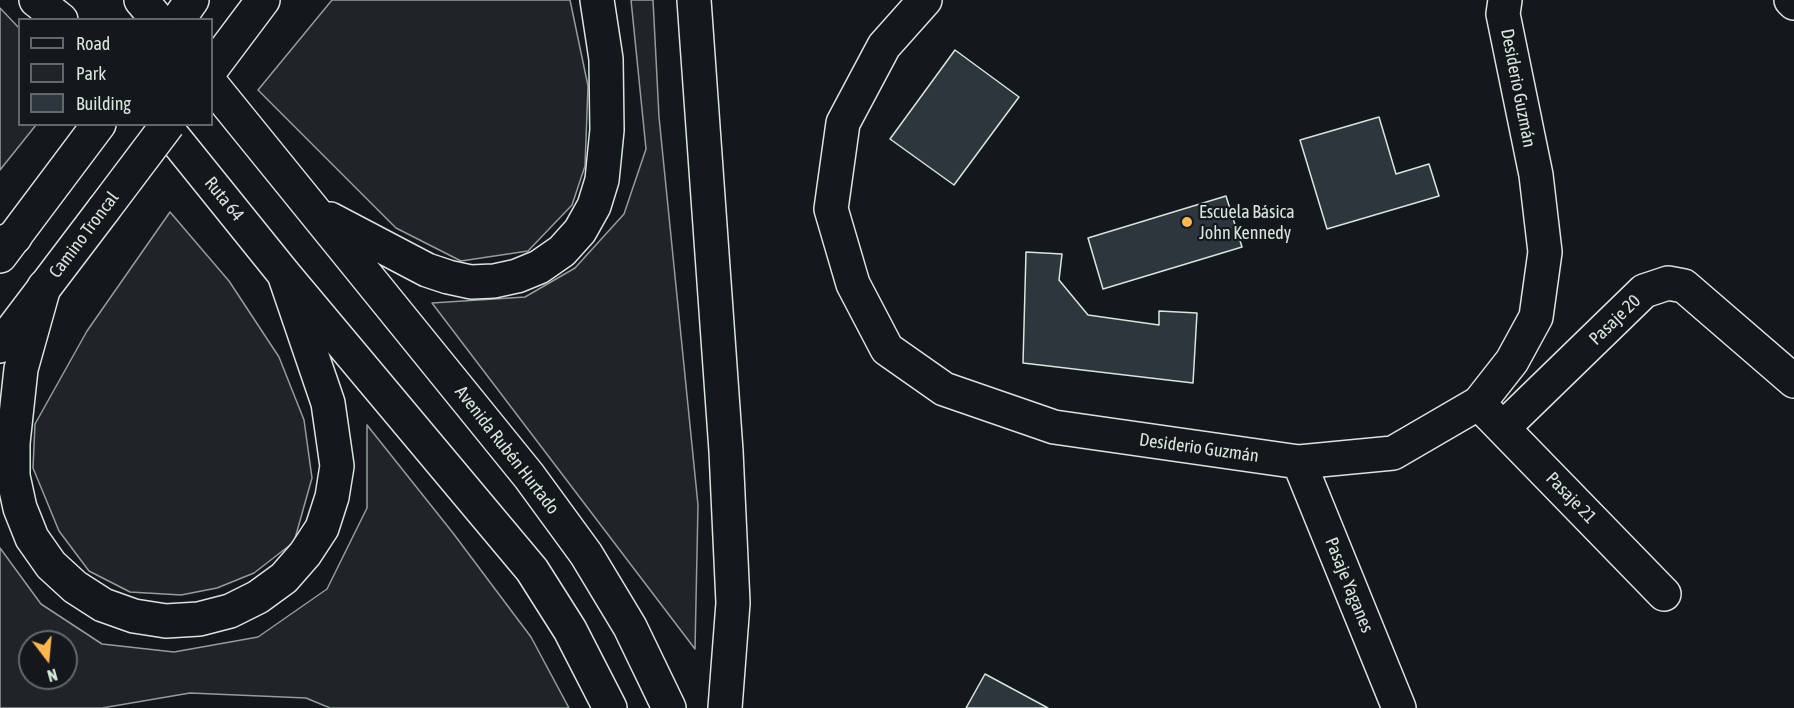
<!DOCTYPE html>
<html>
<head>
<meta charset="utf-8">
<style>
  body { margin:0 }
  #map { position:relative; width:1794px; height:708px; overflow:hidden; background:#14181c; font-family:"Asap Condensed",sans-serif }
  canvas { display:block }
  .legend { position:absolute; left:18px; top:18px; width:195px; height:108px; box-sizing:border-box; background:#14181c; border:2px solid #626a69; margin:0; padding:8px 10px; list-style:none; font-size:18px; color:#d8e6dc }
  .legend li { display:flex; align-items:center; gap:12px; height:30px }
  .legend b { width:30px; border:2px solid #626a69 }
  .north { position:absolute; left:18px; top:630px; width:60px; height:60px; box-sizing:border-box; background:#14181c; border:2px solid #626a69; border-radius:50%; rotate:164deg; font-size:16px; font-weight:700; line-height:24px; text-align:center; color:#d8e6dc }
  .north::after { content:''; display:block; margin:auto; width:21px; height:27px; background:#ffb74d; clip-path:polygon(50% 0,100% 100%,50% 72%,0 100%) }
</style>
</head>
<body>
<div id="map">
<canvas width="1794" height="708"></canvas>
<ul class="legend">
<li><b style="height:8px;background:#14181c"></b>Road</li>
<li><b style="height:16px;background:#202428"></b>Park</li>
<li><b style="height:16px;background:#2c363c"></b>Building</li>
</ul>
<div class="north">N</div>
</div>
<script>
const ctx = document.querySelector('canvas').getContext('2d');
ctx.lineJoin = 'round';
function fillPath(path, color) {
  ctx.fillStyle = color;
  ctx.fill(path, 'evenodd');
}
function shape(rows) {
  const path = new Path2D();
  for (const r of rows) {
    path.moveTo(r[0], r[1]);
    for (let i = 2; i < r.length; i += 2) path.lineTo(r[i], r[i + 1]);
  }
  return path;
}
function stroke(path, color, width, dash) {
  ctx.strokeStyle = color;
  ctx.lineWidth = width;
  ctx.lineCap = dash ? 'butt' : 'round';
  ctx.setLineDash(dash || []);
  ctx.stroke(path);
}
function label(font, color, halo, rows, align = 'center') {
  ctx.font = font + ' "Asap Condensed",sans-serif';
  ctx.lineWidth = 4.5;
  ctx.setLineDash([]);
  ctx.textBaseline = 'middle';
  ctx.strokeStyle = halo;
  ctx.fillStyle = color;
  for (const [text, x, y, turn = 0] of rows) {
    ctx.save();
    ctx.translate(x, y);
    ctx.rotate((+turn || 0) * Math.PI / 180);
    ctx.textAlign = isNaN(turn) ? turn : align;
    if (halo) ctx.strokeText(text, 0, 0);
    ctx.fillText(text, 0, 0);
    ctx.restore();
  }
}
const green = shape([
  [332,0,570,0,588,86,585,166,572,205,528,251,461,261,396,228,258,90,332,0],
  [631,0,653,0,659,117,698,505,695,649,432,303,525,297,575,268,624,214,646,149,631,0],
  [0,8,19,28,20,124,36,125,0,170,0,8],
  [170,212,229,281,279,357,304,420,312,478,294,542,254,573,217,588,181,595,130,592,89,571,59,531,33,468,35,424,87,331,170,212],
  [367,425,453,533,531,637,569,708,330,708,306,698,190,693,102,708,0,708,0,548,41,604,102,644,174,652,258,637,327,589,367,508,367,425],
  [30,642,66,642,66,678,30,678,30,642]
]);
fillPath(green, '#202428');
stroke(green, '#939e99', 1.5);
const building = shape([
  [955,50,1019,97,954,185,890,139,955,50],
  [1379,117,1396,174,1429,164,1439,196,1327,229,1300,140,1379,117],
  [1226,196,1242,247,1103,289,1088,238,1226,196],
  [1026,252,1062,254,1059,280,1088,315,1159,325,1159,311,1197,313,1193,383,1023,363,1026,252],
  [985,674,1048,708,966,708,985,674]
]);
fillPath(building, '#2c363c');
stroke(building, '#d8e6dc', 1.5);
const minor = shape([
  [925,0,884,46,843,123,831,209,853,284,887,349,944,389,1054,427,1299,462,1393,453,1479,403,1512,361,1536,317,1545,252,1536,175,1503,14,1505,0],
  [1791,0,1794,3],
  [1488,413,1664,594],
  [1503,428,1644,291,1668,283,1684,286,1794,381],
  [1299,462,1399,708]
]);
const major = shape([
  [178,20,192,0],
  [212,68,263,0],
  [0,256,99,124],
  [0,346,104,209]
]);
const highway = shape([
  [36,0,61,20],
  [141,0,158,20],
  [694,0,726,451,733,603,725,708],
  [212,85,529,476,586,554,630,627,669,708],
  [163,124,284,274,532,570,570,630,610,708],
  [330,219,427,270,448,277,471,282,494,281,517,276,539,267,562,251,580,231,594,206,602,180,607,130,606,59,597,0],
  [0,244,15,237],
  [44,287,21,369,13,443,13,476,20,508,32,538,51,565,75,587,103,605,134,616,166,621,199,619,230,611,258,597,284,578,305,554,322,528,332,497,337,466,328,403,284,274]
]);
stroke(minor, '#d8e6dc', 36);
stroke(major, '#d8e6dc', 36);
stroke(highway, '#d8e6dc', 36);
stroke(minor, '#14181c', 33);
stroke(major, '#14181c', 33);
stroke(highway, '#14181c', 33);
const majorBridge = shape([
  [104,209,168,124]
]);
stroke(majorBridge, '#d8e6dc', 36, []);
stroke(majorBridge, '#14181c', 33);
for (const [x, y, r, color] of [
  [1187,222,6,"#ffb74d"]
]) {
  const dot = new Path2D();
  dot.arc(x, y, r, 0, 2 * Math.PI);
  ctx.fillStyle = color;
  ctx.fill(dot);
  stroke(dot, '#14181c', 2);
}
label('18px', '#d8e6dc', '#14181c', [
  ["Desiderio Guzmán",1518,88,79],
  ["Ruta 64",224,199,51],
  ["Camino Troncal",84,235,-53],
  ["Pasaje 20",1615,320,-44],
  ["Desiderio Guzmán",1199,448,8],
  ["Avenida Rubén Hurtado",507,450,52],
  ["Pasaje 21",1571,498,46],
  ["Pasaje Yaganes",1349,585,68]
]);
label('18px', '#d8e6dc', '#14181c', [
  ["Escuela Básica",1199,212],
  ["John Kennedy",1199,233]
], 'left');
</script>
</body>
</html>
